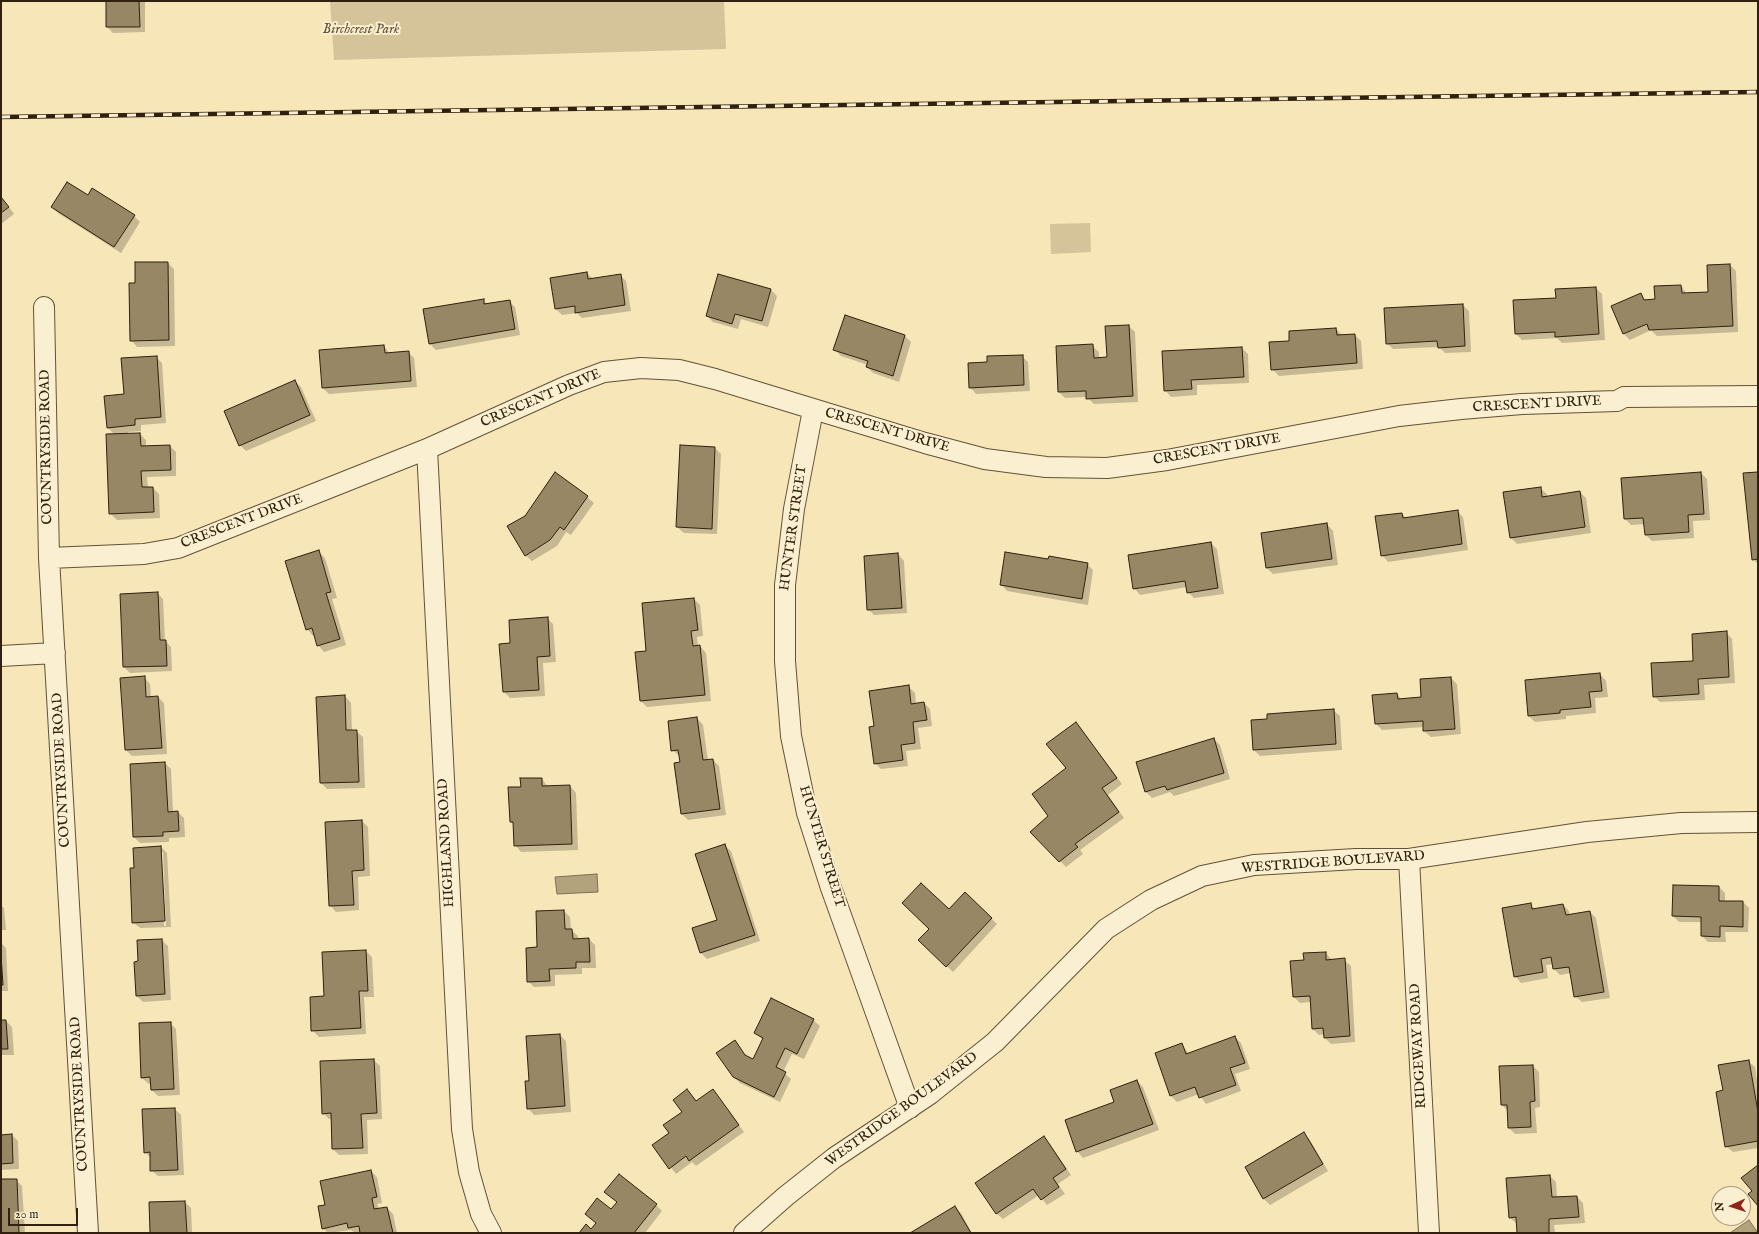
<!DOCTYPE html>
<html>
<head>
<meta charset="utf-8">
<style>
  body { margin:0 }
  #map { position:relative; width:1759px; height:1234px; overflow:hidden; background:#f7e6b7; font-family:"IM FELL English",serif }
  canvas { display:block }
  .frame { position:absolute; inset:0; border:2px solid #30200d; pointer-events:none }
  .north { position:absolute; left:1711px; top:1186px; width:40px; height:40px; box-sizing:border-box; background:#faefd0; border:1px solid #a99c82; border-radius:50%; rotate:267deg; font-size:11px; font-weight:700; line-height:16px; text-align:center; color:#30200d }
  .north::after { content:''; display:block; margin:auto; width:14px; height:18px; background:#8f2418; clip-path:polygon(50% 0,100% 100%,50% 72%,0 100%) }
  .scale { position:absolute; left:8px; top:1208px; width:70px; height:18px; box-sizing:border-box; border:2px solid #30200d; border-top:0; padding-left:5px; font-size:12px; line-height:14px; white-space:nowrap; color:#30200d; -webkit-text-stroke:3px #faefd0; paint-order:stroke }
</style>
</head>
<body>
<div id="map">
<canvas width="1759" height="1234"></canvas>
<div class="frame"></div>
<div class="north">N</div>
<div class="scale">20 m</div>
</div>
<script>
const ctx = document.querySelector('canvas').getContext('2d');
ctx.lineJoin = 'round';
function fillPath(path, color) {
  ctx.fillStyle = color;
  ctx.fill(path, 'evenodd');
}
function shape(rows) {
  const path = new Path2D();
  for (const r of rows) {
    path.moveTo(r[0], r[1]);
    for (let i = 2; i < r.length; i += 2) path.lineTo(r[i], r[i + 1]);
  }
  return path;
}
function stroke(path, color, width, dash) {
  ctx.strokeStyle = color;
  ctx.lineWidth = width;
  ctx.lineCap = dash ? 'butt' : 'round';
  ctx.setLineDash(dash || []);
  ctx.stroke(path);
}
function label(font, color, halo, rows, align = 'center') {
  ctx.font = font + ' "IM FELL English",serif';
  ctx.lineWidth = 4;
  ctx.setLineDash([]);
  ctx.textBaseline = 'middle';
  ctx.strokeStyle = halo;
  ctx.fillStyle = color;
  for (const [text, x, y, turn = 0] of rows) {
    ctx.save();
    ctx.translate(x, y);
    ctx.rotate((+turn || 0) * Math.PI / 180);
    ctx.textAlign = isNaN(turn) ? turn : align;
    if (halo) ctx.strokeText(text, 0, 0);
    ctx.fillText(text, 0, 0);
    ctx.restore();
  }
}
fillPath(shape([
  [330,1,724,1,726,49,334,60],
  [1090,223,1091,252,1051,254,1050,224]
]), '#d5c49a');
const water = shape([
  [597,874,598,892,557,894,555,877,597,874],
  [1749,1220,1758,1233,1730,1233,1749,1220]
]);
fillPath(water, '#b3a37d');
stroke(water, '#7f6f50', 1);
fillPath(shape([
  [107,1,145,1,145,32,113,33,107,27],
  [1,196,14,214,1,224],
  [88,196,134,216,140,222,121,253,58,213,52,207],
  [168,263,174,269,175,346,137,347,131,340,136,284],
  [1730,265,1736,271,1738,332,1657,336,1651,330,1630,340,1623,333,1641,295,1647,301,1656,300,1681,286,1687,294,1709,293],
  [587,273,593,279,620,275,626,281,631,311,582,318,577,313,562,315,556,309],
  [718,275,771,290,777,296,768,327,741,319,738,329,713,322,707,316],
  [1596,288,1602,294,1605,340,1562,343,1557,338,1522,340,1516,334,1557,299],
  [483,300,488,305,509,301,515,307,520,335,436,350,430,344],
  [1463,305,1469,311,1471,352,1445,353,1439,347,1393,349,1387,343],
  [845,317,905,336,911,342,899,382,873,373,867,367,868,365,841,356,835,350],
  [1129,326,1135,332,1138,402,1094,404,1087,397,1065,398,1059,392,1092,346,1099,352,1099,359,1108,358],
  [1336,329,1342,335,1355,335,1361,341,1363,369,1279,376,1272,369,1290,342],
  [384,346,390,354,408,352,414,358,417,387,329,394,323,388],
  [1242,348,1248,354,1249,383,1197,385,1197,395,1171,397,1165,390],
  [1022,356,1028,362,1030,391,976,394,970,387,988,363],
  [156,357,162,363,166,423,141,425,141,431,128,432,128,434,140,434,146,440,146,447,170,446,176,452,176,476,147,477,148,488,153,488,159,494,160,518,117,520,110,513,115,435,107,427,125,395],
  [295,381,301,387,316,421,246,451,240,445],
  [681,446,715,448,721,454,717,534,684,533,677,527],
  [1701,473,1707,479,1710,520,1693,521,1694,538,1652,541,1646,535,1645,524,1631,525,1625,519],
  [1758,473,1758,564,1753,559],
  [1540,488,1547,494,1547,497,1580,492,1586,498,1591,533,1517,544,1511,538],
  [587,497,594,503,571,535,566,532,557,546,532,561,525,555],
  [1457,511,1463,517,1468,550,1388,562,1382,555,1402,514,1406,518],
  [1327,524,1333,531,1338,565,1273,574,1267,568],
  [1211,543,1217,549,1224,594,1194,598,1188,592,1187,587,1140,595,1134,588],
  [319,552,325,558,337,598,332,599,346,645,324,652,318,645,315,635,313,636,307,629],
  [898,554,904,561,907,613,874,615,868,609],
  [1049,560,1087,564,1093,570,1088,605,1007,591,1001,584],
  [157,593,163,599,165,641,171,647,172,671,130,673,124,667],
  [694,599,700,605,703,636,697,637,698,647,700,646,706,653,711,701,647,707,641,701,648,652],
  [547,618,553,624,556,662,543,663,545,696,510,698,504,692,511,644],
  [1726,632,1732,639,1735,683,1704,685,1705,700,1660,702,1654,696],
  [1600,674,1606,681,1608,697,1595,698,1596,713,1566,716,1566,719,1535,722,1529,716],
  [144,677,150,684,151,697,158,697,164,703,167,754,132,756,126,750],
  [1451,678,1457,684,1461,734,1431,737,1424,731,1424,727,1382,730,1376,724,1374,696,1397,694,1402,700,1422,698],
  [908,686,915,693,916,704,924,703,930,709,932,726,918,728,921,749,906,751,908,766,881,769,875,763,875,727],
  [345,696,351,703,352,731,356,731,363,737,365,788,327,789,321,783],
  [1333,710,1340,716,1342,750,1260,756,1254,750,1268,720],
  [697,718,703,725,708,760,713,760,719,766,726,815,688,820,682,814,680,756,672,750],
  [1076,723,1122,784,1108,795,1124,818,1080,850,1083,854,1066,867,1032,832,1049,816,1067,769],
  [1214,739,1220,745,1230,779,1174,796,1170,792,1152,798,1146,792,1137,762],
  [165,763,171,769,173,812,178,812,184,818,185,837,169,838,169,842,140,843,134,837],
  [542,779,548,787,570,786,576,793,578,850,521,852,515,845,514,825,510,821,522,788],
  [362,821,368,827,370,876,358,877,359,910,336,912,330,905],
  [724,845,731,851,760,941,707,959,701,953,693,929,718,920],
  [161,847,167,853,171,927,140,928,133,922],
  [161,852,163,852,166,926,164,926],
  [1719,887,1725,893,1725,902,1743,902,1749,908,1748,932,1725,932,1726,942,1708,942,1702,936,1702,922,1679,922,1673,916],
  [965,893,997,924,953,972,925,946,949,911],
  [1530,904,1536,910,1563,905,1569,911,1570,916,1590,912,1596,918,1610,998,1582,1002,1575,996,1571,973,1560,975,1554,969,1553,964,1546,965,1548,978,1521,983,1515,976],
  [1,905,4,908,6,930,1,930],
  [564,911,570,917,571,930,578,936,578,940,589,939,595,945,596,968,582,968,582,974,555,975,555,986,534,987,528,981,538,948],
  [162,940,168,946,171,1000,143,1002,137,996,139,962],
  [1,943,6,948,8,991,1,991],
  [366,951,372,957,374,997,364,997,366,1034,319,1037,312,1030,325,997],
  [1326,953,1332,960,1344,960,1351,966,1355,1042,1331,1044,1325,1038,1325,1034,1319,1035,1313,1029,1311,1002,1300,1003,1294,997,1305,961],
  [813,1020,820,1026,804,1059,792,1054,783,1072,791,1079,780,1102,740,1083,734,1077,734,1041,748,1058,753,1061,763,1040,756,1033],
  [1,1021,6,1021,12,1027,14,1055,1,1055],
  [170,1023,176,1029,180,1095,158,1096,152,1090,151,1084,149,1084,142,1078],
  [560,1035,566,1041,571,1112,534,1115,528,1108,530,1082],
  [1235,1037,1241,1043,1250,1069,1235,1074,1241,1091,1206,1104,1199,1094,1177,1102,1171,1096,1182,1044,1189,1054],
  [374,1060,380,1066,382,1119,367,1120,368,1154,339,1155,333,1149,332,1119,329,1119,323,1113,321,1062],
  [1748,1061,1755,1067,1758,1086,1758,1148,1733,1152,1726,1146,1724,1091],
  [1533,1066,1539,1072,1540,1107,1535,1108,1537,1133,1515,1134,1509,1128,1508,1111,1502,1105,1500,1067],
  [1137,1081,1143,1087,1159,1130,1083,1158,1077,1151,1115,1102],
  [713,1090,744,1132,696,1166,692,1162,676,1174,654,1145,670,1133,683,1112,687,1091,697,1101],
  [175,1109,181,1115,184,1175,158,1176,151,1170,151,1158,145,1152],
  [1304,1134,1310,1140,1328,1171,1270,1205,1264,1199,1246,1168],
  [12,1135,18,1141,19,1169,1,1170,1,1136],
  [1044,1138,1050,1144,1071,1175,1058,1184,1065,1194,1047,1205,1039,1195,1003,1219,996,1213],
  [371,1171,377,1177,382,1203,377,1204,379,1209,387,1208,393,1214,397,1233,355,1233,351,1230,328,1233,323,1228,326,1206],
  [1550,1176,1556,1182,1557,1198,1577,1197,1583,1203,1585,1223,1554,1225,1555,1233,1518,1233,1517,1224,1510,1218],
  [1,1180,16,1180,22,1186,25,1233,1,1233],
  [185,1202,191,1208,192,1233,152,1233],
  [656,1205,662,1211,645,1233,580,1233,591,1230,611,1210],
  [954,1207,961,1213,972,1233,911,1233]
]), '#0003');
const building = shape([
  [106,1,139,1,140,27,106,27,106,1],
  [67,182,88,195,92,188,135,215,114,247,51,207,67,182],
  [1,197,9,207,1,213,1,197],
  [135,262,168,262,169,340,130,341,129,283,135,283,135,262],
  [1730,264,1733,326,1649,330,1647,324,1623,334,1611,306,1641,293,1644,300,1655,299,1654,286,1681,285,1682,293,1708,292,1707,265,1730,264],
  [587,272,588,279,621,274,625,305,575,313,575,306,555,309,550,278,587,272],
  [718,274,771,289,762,321,735,314,732,324,706,316,718,274],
  [1596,287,1599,334,1555,337,1555,332,1515,334,1513,300,1556,298,1555,289,1596,287],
  [484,299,484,304,510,300,515,329,429,344,423,309,484,299],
  [1463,304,1465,346,1438,348,1437,341,1386,344,1384,308,1463,304],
  [845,315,905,335,893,376,866,367,868,361,833,350,845,315],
  [1129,325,1133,396,1086,399,1086,391,1058,392,1056,346,1093,344,1094,358,1107,357,1105,326,1129,325],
  [1336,328,1337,335,1355,334,1357,363,1271,370,1269,342,1289,341,1289,331,1336,328],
  [384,345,385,353,409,351,411,381,322,388,319,350,384,345],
  [1242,347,1244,377,1191,380,1192,389,1164,391,1162,351,1242,347],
  [1023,355,1024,385,969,388,968,363,987,362,987,356,1023,355],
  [157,356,161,417,135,419,135,425,107,428,104,396,124,394,121,358,157,356],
  [295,380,310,415,239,446,224,411,295,380],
  [140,433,141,446,170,445,171,470,141,471,142,487,153,487,154,512,109,514,106,434,140,433],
  [680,445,715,447,712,529,676,527,680,445],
  [555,472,588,496,564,530,560,527,550,540,525,556,507,526,525,516,555,472],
  [1701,472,1704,514,1688,515,1689,532,1645,535,1643,518,1624,519,1621,478,1701,472],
  [1758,472,1758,559,1752,560,1743,473,1758,472],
  [1541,487,1542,497,1580,491,1585,527,1510,538,1503,492,1541,487],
  [1458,510,1462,544,1381,556,1375,516,1402,513,1403,518,1458,510],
  [1327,523,1332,559,1266,568,1261,533,1327,523],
  [1211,542,1218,588,1187,593,1185,581,1133,589,1128,555,1211,542],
  [319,550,331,592,326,593,340,639,317,646,312,628,306,630,285,561,319,550],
  [1005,552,1048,559,1049,556,1088,563,1082,599,1000,585,1005,552],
  [898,553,902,608,867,610,864,556,898,553],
  [158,592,160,640,166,640,167,666,123,667,120,594,158,592],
  [694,598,698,630,691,631,693,646,700,645,705,695,640,701,635,652,646,651,642,603,694,598],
  [548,617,550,656,537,657,539,690,503,692,499,644,510,643,509,620,548,617],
  [1727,631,1729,677,1698,679,1699,694,1653,697,1651,663,1693,661,1692,634,1727,631],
  [1600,673,1602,691,1589,692,1591,707,1560,710,1560,713,1528,716,1525,680,1600,673],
  [145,676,146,697,158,696,162,748,125,750,120,678,145,676],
  [1451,677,1455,729,1423,731,1423,721,1375,724,1372,695,1397,693,1398,699,1421,697,1420,679,1451,677],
  [909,685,911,704,924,702,927,720,913,722,915,743,901,745,903,760,874,764,869,727,874,726,869,691,909,685],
  [345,695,346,730,357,730,359,782,320,783,316,697,345,695],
  [1334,709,1336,744,1253,750,1251,720,1267,719,1267,714,1334,709],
  [697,717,703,760,713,759,720,809,681,814,674,763,680,762,678,750,671,751,668,721,697,717],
  [1076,722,1117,778,1102,788,1119,812,1075,844,1078,847,1059,862,1030,832,1048,816,1032,794,1066,768,1046,744,1076,722],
  [1214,738,1224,773,1167,790,1165,786,1145,792,1136,762,1214,738],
  [165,762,168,812,178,811,179,831,163,832,163,836,133,837,130,764,165,762],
  [520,778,542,778,542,786,570,785,572,844,514,846,513,822,510,822,508,787,521,787,520,778],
  [362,820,364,870,352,871,354,905,329,906,325,822,362,820],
  [725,844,755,935,700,953,692,928,717,920,695,854,725,844],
  [161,846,165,921,132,923,130,868,134,868,133,848,161,846],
  [921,883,949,909,965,892,992,918,946,967,918,940,929,929,902,903,921,883],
  [1673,885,1719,886,1719,901,1743,901,1743,927,1720,926,1720,937,1701,936,1701,917,1672,916,1673,885],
  [1531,903,1532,909,1563,904,1566,915,1590,911,1604,992,1574,997,1569,967,1553,969,1551,957,1541,959,1543,972,1514,977,1502,908,1531,903],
  [564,910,565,929,572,929,573,939,589,938,590,962,576,962,576,968,549,969,550,981,527,982,526,948,537,947,536,911,564,910],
  [162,939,165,994,136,996,134,962,138,961,137,940,162,939],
  [366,950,368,991,359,991,361,1028,311,1031,310,997,324,996,322,952,366,950],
  [1326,952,1326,960,1345,958,1350,1036,1324,1038,1323,1028,1312,1029,1310,996,1293,997,1290,961,1304,960,1303,953,1326,952],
  [1,955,3,985,1,985,1,955],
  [771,998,814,1019,797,1054,785,1048,776,1067,786,1072,774,1097,733,1077,716,1053,735,1040,745,1055,753,1059,763,1038,754,1033,771,998],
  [1,1020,6,1020,8,1049,1,1049,1,1020],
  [171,1022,174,1089,151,1090,150,1077,141,1078,139,1023,171,1022],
  [560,1034,565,1106,527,1109,525,1081,529,1081,526,1036,560,1034],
  [1235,1036,1245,1063,1230,1068,1236,1085,1199,1098,1195,1087,1170,1096,1155,1053,1182,1043,1186,1054,1235,1036],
  [374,1059,377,1113,361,1114,363,1148,332,1149,331,1113,322,1114,320,1061,374,1059],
  [1749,1060,1758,1112,1758,1141,1725,1147,1716,1092,1723,1090,1718,1065,1749,1060],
  [1533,1065,1535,1101,1530,1102,1531,1127,1508,1128,1507,1105,1501,1105,1499,1066,1533,1065],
  [1137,1080,1153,1124,1076,1152,1065,1120,1114,1102,1110,1090,1137,1080],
  [687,1089,696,1101,713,1089,739,1125,689,1161,686,1156,669,1169,652,1145,669,1133,663,1125,682,1112,673,1100,687,1089],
  [175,1108,178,1170,150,1171,150,1152,144,1153,142,1109,175,1108],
  [1304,1132,1323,1164,1263,1199,1245,1167,1304,1132],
  [12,1134,13,1163,1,1164,1,1135,12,1134],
  [1044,1136,1066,1169,1053,1178,1059,1187,1041,1200,1033,1189,996,1214,975,1183,1044,1136],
  [1758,1165,1758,1206,1748,1194,1752,1191,1741,1178,1758,1165],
  [371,1170,377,1197,372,1198,374,1209,387,1207,393,1233,360,1233,359,1226,348,1228,347,1223,322,1229,318,1206,325,1205,320,1181,371,1170],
  [619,1174,657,1204,634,1233,579,1233,586,1224,591,1229,596,1223,585,1214,597,1198,611,1209,617,1202,604,1192,619,1174],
  [1550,1175,1552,1197,1577,1196,1579,1217,1549,1219,1549,1233,1517,1233,1516,1217,1509,1218,1506,1178,1550,1175],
  [1,1179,17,1179,19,1233,1,1233,1,1179],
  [185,1201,187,1233,150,1233,149,1202,185,1201],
  [955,1206,971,1233,910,1233,955,1206]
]);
fillPath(building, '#978765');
stroke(building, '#30200d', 1);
const minor = shape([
  [44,307,49,558,88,1233],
  [813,410,794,509,785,585,785,661,791,736,807,813,830,885,910,1108],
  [427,449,462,1129,469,1172,481,1214,491,1233],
  [49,558,144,554,178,548,427,449,569,385,604,372,641,368,679,370,715,379,925,443,985,459,1046,467,1107,468,1167,460,1399,416,1461,409,1522,404,1617,401,1624,397,1758,396],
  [1,656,55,653],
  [1409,859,1429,1233],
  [744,1233,786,1196,834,1158,930,1094,995,1042,1106,929,1151,900,1202,876,1254,865,1356,859,1409,859,1587,832,1681,823,1758,822]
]);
stroke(minor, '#625238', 22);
stroke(minor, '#faefd0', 20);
const rail = shape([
  [1,117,1758,92]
]);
stroke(rail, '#30200d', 4.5);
stroke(rail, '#faefd0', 3, [9]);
label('italic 14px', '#625137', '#faefd0', [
  ["Birchcrest Park",361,30]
]);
label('14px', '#30200d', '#faefd0', [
  ["CRESCENT DRIVE",541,399,-23],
  ["CRESCENT DRIVE",1537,405,-3],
  ["CRESCENT DRIVE",887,431,16],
  ["COUNTRYSIDE ROAD",47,447,-91],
  ["CRESCENT DRIVE",1217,450,-10],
  ["CRESCENT DRIVE",242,522,-21],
  ["HUNTER STREET",794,528,-82],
  ["COUNTRYSIDE ROAD",62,770,-93],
  ["HIGHLAND ROAD",447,843,-93],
  ["HUNTER STREET",821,847,73],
  ["WESTRIDGE BOULEVARD",1333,863,-4],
  ["RIDGEWAY ROAD",1419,1046,-93],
  ["COUNTRYSIDE ROAD",80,1094,-93],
  ["WESTRIDGE BOULEVARD",902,1110,-36]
]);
</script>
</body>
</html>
